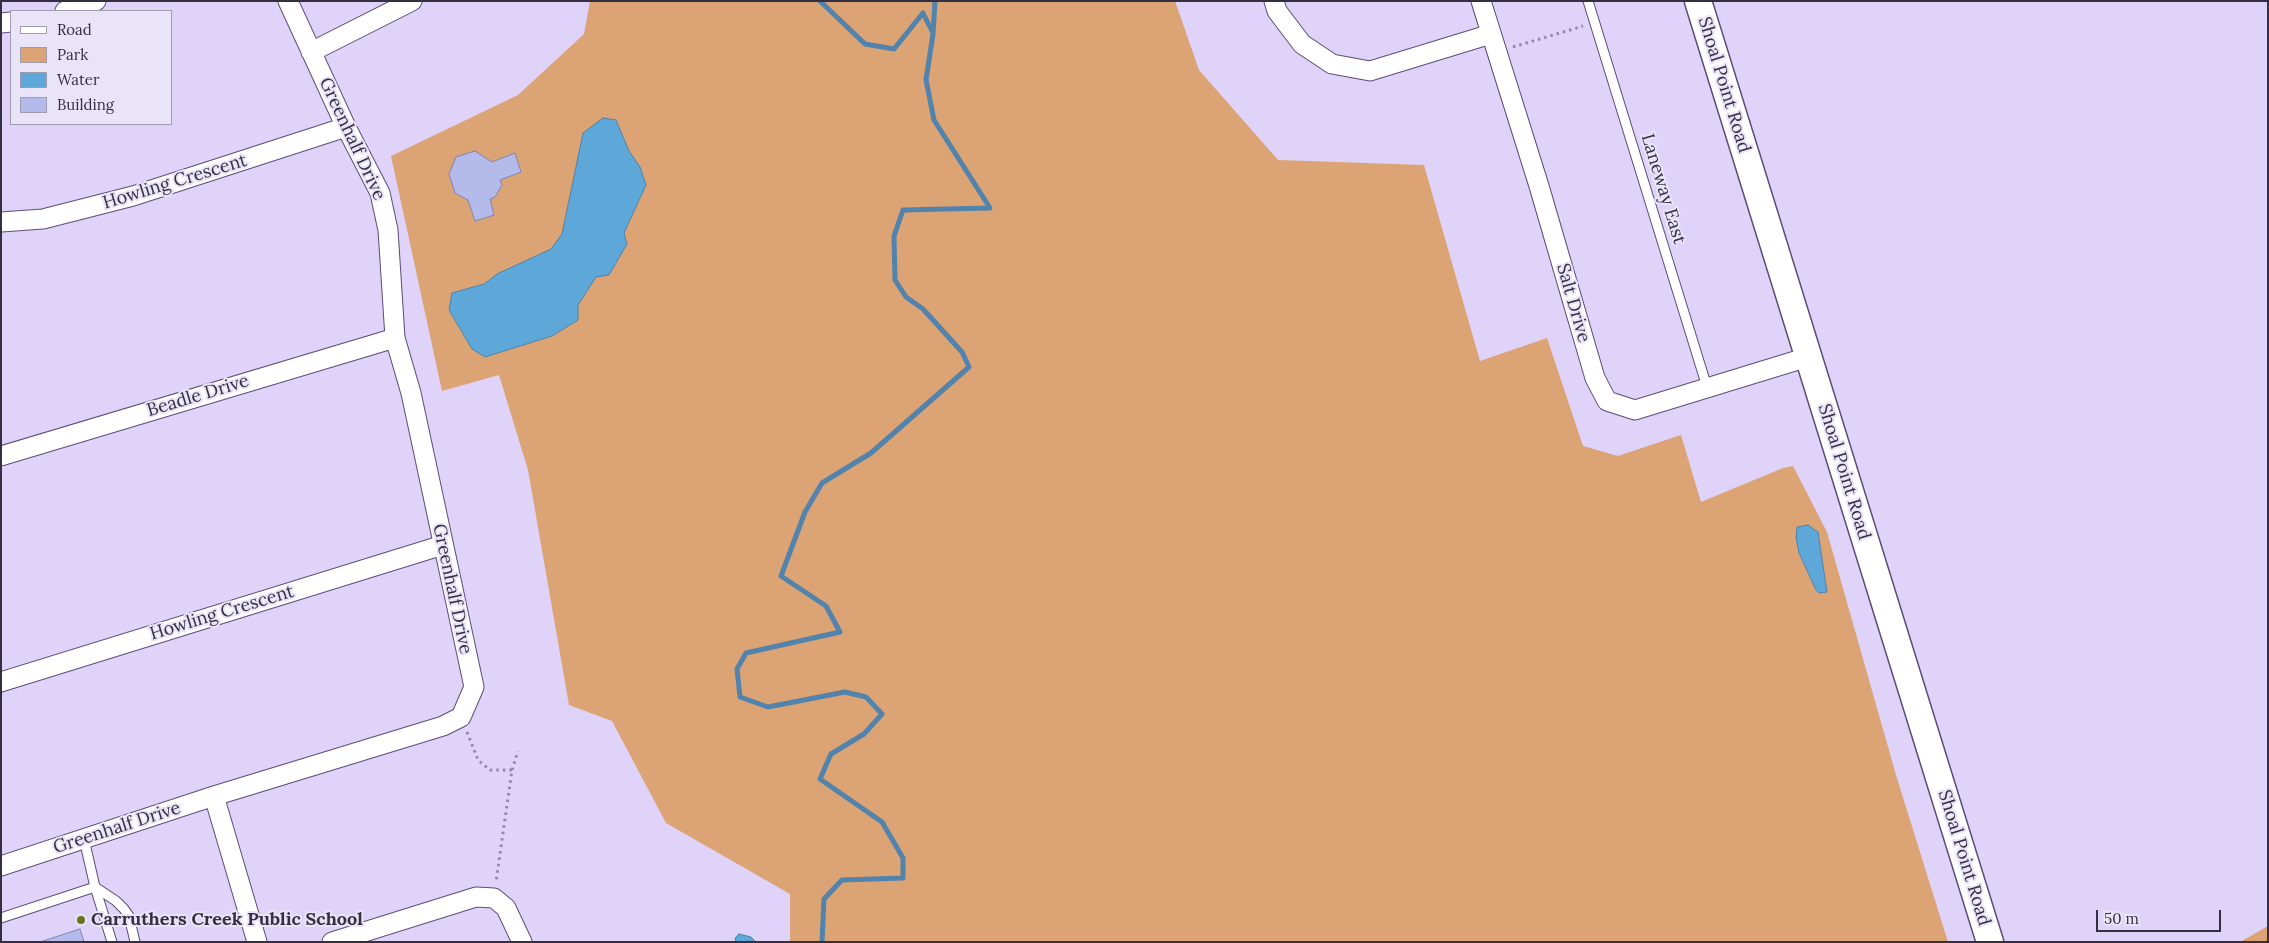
<!DOCTYPE html>
<html>
<head>
<meta charset="utf-8">
<style>
  body { margin:0 }
  #map { position:relative; width:2269px; height:943px; overflow:hidden; background:#dfd3fa; font-family:Lora,serif }
  canvas { display:block }
  .frame { position:absolute; inset:0; border:2px solid #352f42; pointer-events:none }
  .legend { position:absolute; left:10px; top:10px; width:162px; height:115px; box-sizing:border-box; background:#e9e4f7; border:1px solid #a19caf; margin:0; padding:6px 9px; list-style:none; font-size:15px; color:#352f42 }
  .legend li { display:flex; align-items:center; gap:10px; height:25px }
  .legend b { width:25px; border:1px solid #a19caf }
  .scale { position:absolute; left:2096px; top:910px; width:125px; height:22px; box-sizing:border-box; border:2px solid #352f42; border-top:0; padding-left:6px; font-size:15px; line-height:18px; white-space:nowrap; color:#352f42; -webkit-text-stroke:4px #e9e4f7; paint-order:stroke }
</style>
</head>
<body>
<div id="map">
<canvas width="2269" height="943"></canvas>
<div class="frame"></div>
<ul class="legend">
<li><b style="height:6px;background:#fff"></b>Road</li>
<li><b style="height:14px;background:#dca374"></b>Park</li>
<li><b style="height:14px;background:#5da7d9"></b>Water</li>
<li><b style="height:14px;background:#b4bae9"></b>Building</li>
</ul>
<div class="scale">50 m</div>
</div>
<script>
const ctx = document.querySelector('canvas').getContext('2d');
ctx.lineJoin = 'round';
function fillPath(path, color) {
  ctx.fillStyle = color;
  ctx.fill(path, 'evenodd');
}
function shape(rows) {
  const path = new Path2D();
  for (const r of rows) {
    path.moveTo(r[0], r[1]);
    for (let i = 2; i < r.length; i += 2) path.lineTo(r[i], r[i + 1]);
  }
  return path;
}
function stroke(path, color, width, dash) {
  ctx.strokeStyle = color;
  ctx.lineWidth = width;
  ctx.lineCap = dash ? 'butt' : 'round';
  ctx.setLineDash(dash || []);
  ctx.stroke(path);
}
function label(font, color, halo, rows, align = 'center') {
  ctx.font = font + ' Lora,serif';
  ctx.lineWidth = 4;
  ctx.setLineDash([]);
  ctx.textBaseline = 'middle';
  ctx.strokeStyle = halo;
  ctx.fillStyle = color;
  for (const [text, x, y, turn = 0] of rows) {
    ctx.save();
    ctx.translate(x, y);
    ctx.rotate((+turn || 0) * Math.PI / 180);
    ctx.textAlign = isNaN(turn) ? turn : align;
    if (halo) ctx.strokeText(text, 0, 0);
    ctx.fillText(text, 0, 0);
    ctx.restore();
  }
}
fillPath(shape([
  [590,1,1175,1,1199,70,1278,160,1424,165,1480,361,1547,338,1583,446,1618,456,1681,435,1701,502,1783,468,1793,466,1827,532,1896,775,1948,942,790,942,790,894,666,823,612,721,569,705,528,470,499,375,442,391,391,156,518,95,584,34],
  [2268,926,2268,942,2240,942]
]), '#dca374');
const water = shape([
  [603,118,616,120,629,151,640,167,646,185,624,233,627,244,609,275,596,277,578,305,578,320,552,336,485,357,472,349,449,310,452,293,484,284,497,274,551,249,562,234,583,133,603,118],
  [1808,525,1818,532,1827,592,1819,593,1816,590,1799,553,1796,537,1797,527,1808,525],
  [739,934,751,937,756,942,736,942,735,938,739,934]
]);
fillPath(water, '#5da7d9');
stroke(water, '#5183ac', 1);
stroke(shape([
  [820,1,865,44,894,49,923,13,933,33],
  [822,942,824,899,842,880,903,878,903,858,882,822,820,779,831,754,864,734,882,714,866,697,845,692,768,707,740,697,737,669,746,653,840,632,826,606,781,576,805,512,822,483,871,453,969,367,962,352,923,309,906,297,895,280,894,236,903,210,990,208,934,120,926,80,933,34,935,1]
]), '#5183ac', 5);
const building = shape([
  [475,151,492,162,515,153,521,172,500,180,502,185,495,197,490,199,494,215,475,221,468,200,455,193,449,174,456,157,475,151],
  [80,929,84,942,40,942,80,929]
]);
fillPath(building, '#b4bae9');
stroke(building, '#8085b2', 1);
const lane = shape([
  [1588,1,1707,387],
  [84,839,95,887,112,942],
  [95,887,116,901,124,909,129,916,135,942],
  [1,918,95,887]
]);
const street = shape([
  [1274,1,1277,11,1302,44,1332,64,1370,71,1491,34],
  [1481,1,1539,186,1595,378,1607,401,1635,410,1808,357],
  [65,11,96,1],
  [1,23,11,22],
  [311,52,412,1],
  [1,222,43,219,133,196,346,127],
  [1,456,395,338],
  [1,682,443,545],
  [214,796,257,942],
  [1,866,214,796,443,726,461,717,474,687,411,393,395,338,388,230,380,193,346,127,288,1],
  [332,942,476,897,494,898,506,908,522,942]
]);
const secondary = shape([
  [1698,1,1990,942]
]);
stroke(lane, '#5c4d77', 11);
stroke(street, '#5c4d77', 21);
stroke(secondary, '#5c4d77', 29);
stroke(shape([
  [1513,47,1583,26],
  [467,732,478,760,490,770,512,770,496,882],
  [512,770,518,751]
]), '#938aa8', 3, [2.5, 4]);
stroke(lane, '#fff', 9);
stroke(street, '#fff', 19);
stroke(secondary, '#fff', 26);
for (const [x, y, r, color] of [
  [81,920,5,"#657421"]
]) {
  const dot = new Path2D();
  dot.arc(x, y, r, 0, 2 * Math.PI);
  ctx.fillStyle = color;
  ctx.fill(dot);
  stroke(dot, '#e9e4f7', 2);
}
label('18px', '#352f42', '#e9e4f7', [
  ["Shoal Point Road",1724,85,73],
  ["Greenhalf Drive",352,139,65],
  ["Howling Crescent",175,182,-17],
  ["Laneway East",1663,189,73],
  ["Salt Drive",1573,303,74],
  ["Beadle Drive",198,396,-17],
  ["Shoal Point Road",1844,472,73],
  ["Greenhalf Drive",452,589,78],
  ["Howling Crescent",222,613,-17],
  ["Greenhalf Drive",117,828,-18],
  ["Shoal Point Road",1964,858,73]
]);
label('bold 18px', '#352f42', '#e9e4f7', [
  ["Carruthers Creek Public School",91,920]
], 'left');
</script>
</body>
</html>
